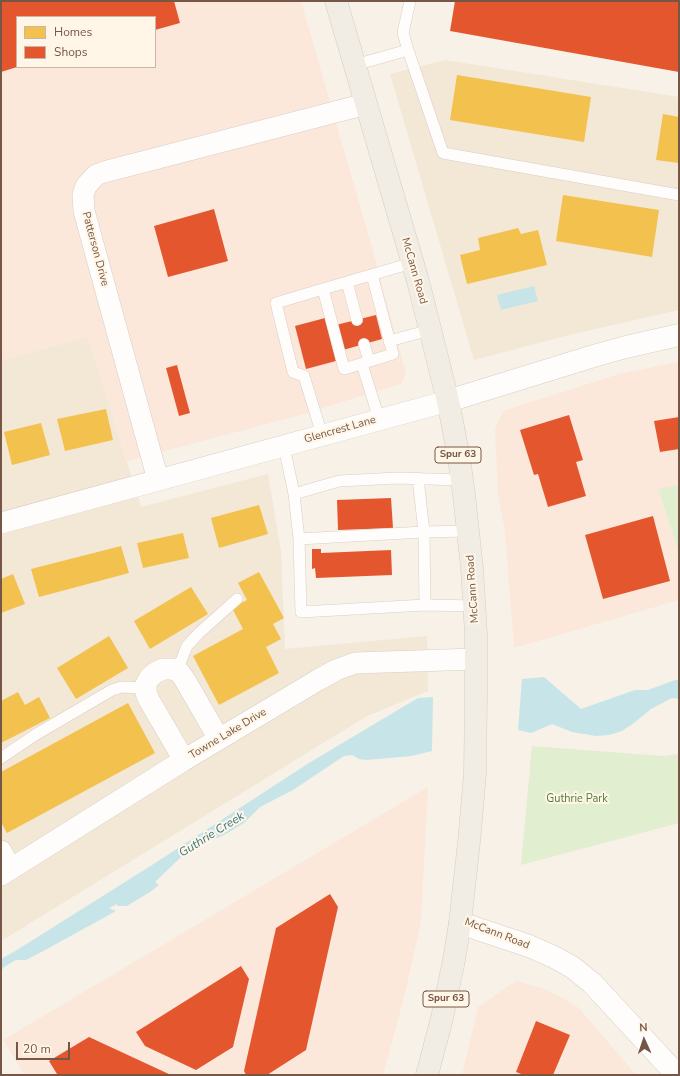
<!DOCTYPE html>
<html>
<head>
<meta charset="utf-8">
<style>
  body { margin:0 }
  #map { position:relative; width:680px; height:1076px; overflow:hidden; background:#f7f1e7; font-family:"Nunito Sans",sans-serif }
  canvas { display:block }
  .frame { position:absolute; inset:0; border:2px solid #765745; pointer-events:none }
  .legend { position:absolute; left:16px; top:16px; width:140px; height:52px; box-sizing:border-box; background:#fff6e7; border:1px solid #c8b6a6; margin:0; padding:5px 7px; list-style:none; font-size:12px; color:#765745 }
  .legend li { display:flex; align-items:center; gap:8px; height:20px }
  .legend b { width:20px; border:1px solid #c8b6a6 }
  .north { position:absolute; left:624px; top:1020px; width:40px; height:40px; -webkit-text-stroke:3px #fff6e7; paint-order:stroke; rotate:357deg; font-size:11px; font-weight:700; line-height:16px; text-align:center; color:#765745 }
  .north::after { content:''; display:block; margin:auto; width:14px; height:18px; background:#765745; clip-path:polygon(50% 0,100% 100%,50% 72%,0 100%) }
  .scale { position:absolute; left:16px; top:1042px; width:54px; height:18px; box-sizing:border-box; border:2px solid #765745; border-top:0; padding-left:5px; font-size:12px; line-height:14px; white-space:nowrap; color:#765745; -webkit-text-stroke:3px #fff6e7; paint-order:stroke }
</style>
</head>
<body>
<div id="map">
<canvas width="680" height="1076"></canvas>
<div class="frame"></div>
<ul class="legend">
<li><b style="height:11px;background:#f2c14e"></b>Homes</li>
<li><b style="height:11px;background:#e4572e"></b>Shops</li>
</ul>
<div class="north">N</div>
<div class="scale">20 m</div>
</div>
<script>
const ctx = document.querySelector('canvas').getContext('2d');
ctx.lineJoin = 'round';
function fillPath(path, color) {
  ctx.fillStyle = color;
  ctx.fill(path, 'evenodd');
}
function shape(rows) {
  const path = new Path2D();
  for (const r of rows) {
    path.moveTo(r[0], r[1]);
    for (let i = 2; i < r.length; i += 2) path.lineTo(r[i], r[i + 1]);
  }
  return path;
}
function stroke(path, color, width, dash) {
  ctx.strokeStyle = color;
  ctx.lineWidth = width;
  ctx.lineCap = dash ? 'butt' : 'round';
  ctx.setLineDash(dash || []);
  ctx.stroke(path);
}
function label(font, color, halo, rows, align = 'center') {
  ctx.font = font + ' "Nunito Sans",sans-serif';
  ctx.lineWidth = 4;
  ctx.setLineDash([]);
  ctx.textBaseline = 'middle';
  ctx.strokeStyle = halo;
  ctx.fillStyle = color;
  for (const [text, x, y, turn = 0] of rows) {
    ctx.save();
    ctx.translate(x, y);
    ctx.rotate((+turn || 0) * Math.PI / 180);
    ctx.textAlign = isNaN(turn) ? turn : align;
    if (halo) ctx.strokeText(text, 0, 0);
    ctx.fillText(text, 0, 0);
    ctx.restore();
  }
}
fillPath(shape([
  [445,60,679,97,679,310,573,334,474,360,390,74],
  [88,337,141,507,268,474,281,552,285,649,427,636,428,691,367,716,1,941,1,360]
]), '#f3e7d6');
fillPath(shape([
  [1,1,301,1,373,251,406,374,401,384,293,417,127,461,88,337,1,360],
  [17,17,155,17,155,67,17,67],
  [679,362,679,485,658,490,679,554,679,600,514,648,505,533,498,494,495,429,503,411,619,374],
  [428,787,421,922,404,997,383,1075,25,1075,3,1040],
  [516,981,542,988,563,998,579,1008,636,1075,462,1075,478,1007]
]), '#fbe8db');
fillPath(shape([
  [679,485,679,554,658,489],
  [532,746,663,756,679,754,679,823,521,865]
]), '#e2eed0');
fillPath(shape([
  [534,286,538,301,501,310,497,295],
  [544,677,581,709,635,690,648,690,675,680,679,680,679,699,672,698,651,709,634,723,622,731,609,735,596,736,572,732,552,724,531,733,518,730,522,679],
  [433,697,432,751,411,756,366,760,359,759,352,755,344,756,293,790,260,807,244,823,224,835,207,842,180,858,155,882,159,885,150,892,127,906,117,906,117,904,109,908,116,911,47,949,26,960,16,960,4,967,1,971,1,959,17,950,152,865,309,763,418,698]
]), '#c7e5e8');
fillPath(shape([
  [457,75,591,97,584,142,450,120],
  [663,114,679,117,679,163,656,160],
  [563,195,659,210,652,257,556,241],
  [518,228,521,234,538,230,547,265,467,284,460,255,480,250,478,238],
  [106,409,113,440,65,451,57,419],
  [41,423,50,455,12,465,4,432],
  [259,505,268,534,219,548,211,518],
  [183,533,189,558,143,568,137,543],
  [121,546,129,573,39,597,31,569],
  [259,572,284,618,273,624,281,639,266,647,279,673,219,705,193,656,243,629,232,608,247,600,238,583],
  [13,574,25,604,1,613,1,579],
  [191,587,208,614,150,649,134,621],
  [109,636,128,668,76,699,57,668],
  [18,692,25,705,39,697,50,718,1,743,1,701],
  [128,703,155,753,7,833,1,822,1,772]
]), '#f2c14e');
fillPath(shape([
  [1,1,174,1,180,23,155,30,155,17,17,17,17,67,1,72],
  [455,1,679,1,679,72,450,31],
  [214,209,228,261,168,277,154,226],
  [376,315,382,339,343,350,336,325],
  [325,318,336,361,306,369,295,326],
  [177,365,190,413,179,416,166,368],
  [569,415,583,460,576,462,586,496,548,507,538,474,534,475,520,430],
  [679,417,679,449,660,452,654,421],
  [391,498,393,528,338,530,337,500],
  [653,516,670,581,603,599,585,535],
  [312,549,321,549,321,553,391,550,392,575,316,578,315,568,312,569],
  [330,894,338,907,306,1050,267,1075,246,1075,244,1071,276,928],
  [241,966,249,979,233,1047,196,1070,145,1046,136,1032],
  [536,1021,570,1035,553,1075,524,1075,516,1072],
  [89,1037,171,1075,59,1075,57,1074,49,1061]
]), '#e4572e');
const service = shape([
  [410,1,403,33,408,50,443,153,679,195],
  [355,65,408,50],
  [372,275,393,354,344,369,323,289,412,263],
  [347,282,357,320],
  [389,341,430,330],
  [364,344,369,361],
  [362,364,379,419],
  [322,435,304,376,293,372,276,303,323,289],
  [284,446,294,494,339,481,397,478,462,480],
  [418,478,424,532,425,605,475,606],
  [294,494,299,539,301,612,425,605],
  [299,539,424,532,469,531],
  [177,671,187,646,199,633,237,599],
  [1,758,35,735,112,690,122,687,146,688]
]);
const minor = shape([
  [158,480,84,211,83,195,86,186,96,175,104,172,366,104],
  [1,523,448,401],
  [184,760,149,700,146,693,146,684,150,677,155,673,163,669,173,669,180,673,185,680,219,739],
  [1,851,11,869],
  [1,875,184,760,318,680,336,670,355,663,476,659]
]);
const tertiary = shape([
  [448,401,597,355,626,347,679,335],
  [460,923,529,946,554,957,572,967,592,983,677,1075]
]);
const primary = shape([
  [336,1,418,281,448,401,459,458,464,495,472,568,476,634,476,694,475,774,469,842,460,923,454,960,442,1018,427,1075]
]);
stroke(service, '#d8cec5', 12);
stroke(minor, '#d8cec5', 22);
stroke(tertiary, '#d8cec5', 23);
stroke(primary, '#d6ccc3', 23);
stroke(service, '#fefdfb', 11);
stroke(minor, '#fefdfb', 21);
stroke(tertiary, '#fefdfb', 22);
stroke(primary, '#f2ede4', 22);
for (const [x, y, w] of [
  [458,455,46],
  [446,999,46]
]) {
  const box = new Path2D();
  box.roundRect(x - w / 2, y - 8, w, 16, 3);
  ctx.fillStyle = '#fff6e7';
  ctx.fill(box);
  stroke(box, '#765745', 1);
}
label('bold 10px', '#765745', null, [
  ["Spur 63",458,455],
  ["Spur 63",446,999]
]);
label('11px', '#765745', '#fff6e7', [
  ["Patterson Drive",95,249,75],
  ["McCann Road",414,271,74],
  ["Glencrest Lane",340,430,-16],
  ["McCann Road",473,589,-94],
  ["Towne Lake Drive",228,734,-31],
  ["McCann Road",497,934,21]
]);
label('11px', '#507d3c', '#fff6e7', [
  ["Guthrie Park",577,799]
]);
label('italic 12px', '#3b7884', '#fff6e7', [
  ["Guthrie Creek",212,835,-32]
]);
</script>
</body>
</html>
